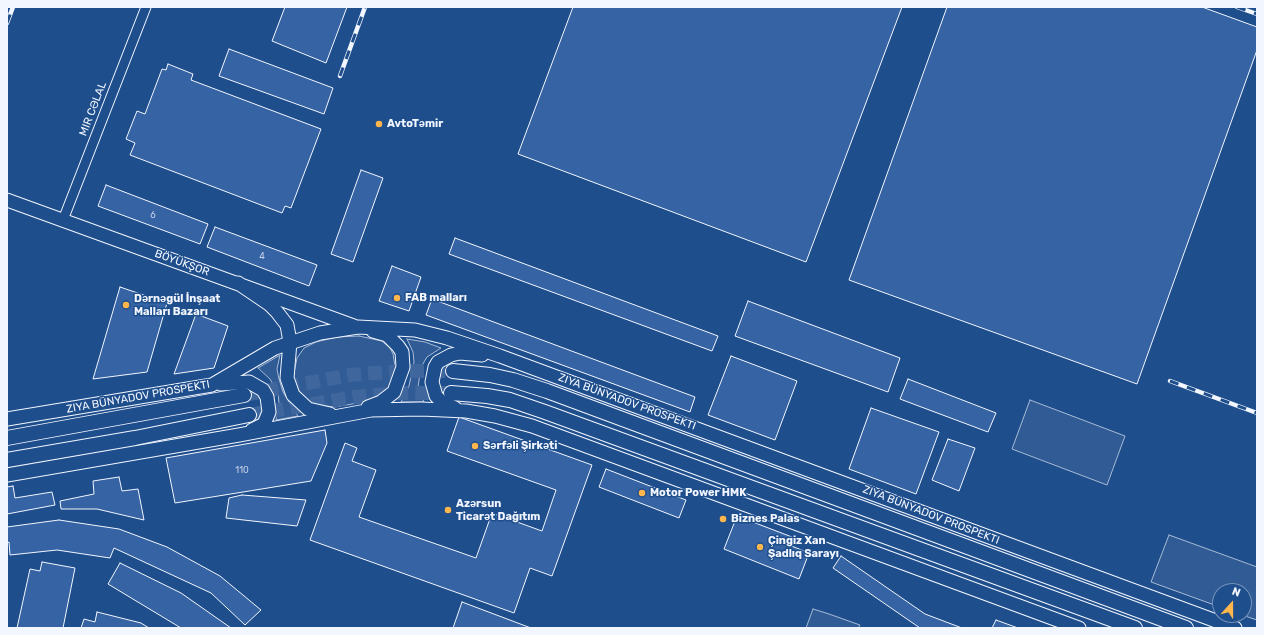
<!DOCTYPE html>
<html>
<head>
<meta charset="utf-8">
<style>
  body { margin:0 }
  #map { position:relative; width:1264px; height:635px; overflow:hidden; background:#1f4e8c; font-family:Rubik,sans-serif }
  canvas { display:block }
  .frame { position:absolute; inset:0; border:8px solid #f2f6ff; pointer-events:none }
  .north { position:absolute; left:1212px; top:583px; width:40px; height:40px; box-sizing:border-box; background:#1f4e8c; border:1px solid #7391ba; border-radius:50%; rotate:21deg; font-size:11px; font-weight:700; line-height:16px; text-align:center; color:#f2f6ff }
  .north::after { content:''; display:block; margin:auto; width:14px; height:18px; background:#ffb74d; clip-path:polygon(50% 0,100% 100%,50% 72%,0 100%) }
</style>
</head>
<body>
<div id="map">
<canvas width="1264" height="635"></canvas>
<div class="frame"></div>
<div class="north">N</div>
</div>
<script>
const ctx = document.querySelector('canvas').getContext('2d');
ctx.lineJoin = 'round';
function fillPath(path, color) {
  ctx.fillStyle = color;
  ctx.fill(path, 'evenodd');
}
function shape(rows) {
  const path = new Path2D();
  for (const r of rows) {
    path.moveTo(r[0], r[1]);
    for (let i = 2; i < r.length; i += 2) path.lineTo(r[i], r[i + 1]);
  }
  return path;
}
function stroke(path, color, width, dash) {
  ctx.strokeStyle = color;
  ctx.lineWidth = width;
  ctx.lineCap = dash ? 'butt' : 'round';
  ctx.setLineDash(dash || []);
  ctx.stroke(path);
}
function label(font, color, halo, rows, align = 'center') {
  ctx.font = font + ' Rubik,sans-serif';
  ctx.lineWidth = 3;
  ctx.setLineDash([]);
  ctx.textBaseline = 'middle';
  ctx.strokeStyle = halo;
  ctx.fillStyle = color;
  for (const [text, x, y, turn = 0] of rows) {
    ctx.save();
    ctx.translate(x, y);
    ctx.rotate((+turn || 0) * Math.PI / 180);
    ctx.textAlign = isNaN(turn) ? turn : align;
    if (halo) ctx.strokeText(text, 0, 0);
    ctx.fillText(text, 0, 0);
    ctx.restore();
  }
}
const built = shape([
  [359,336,382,341,390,348,393,354,396,372,390,388,380,397,369,401,335,407,316,405,308,402,300,396,293,378,297,358,304,348,316,342,337,337,359,336],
  [407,339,425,342,441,348,427,357,421,367,418,387,424,402,401,402,409,386,414,362,413,352,407,339],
  [280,355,277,369,279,379,283,392,298,416,276,420,279,403,278,393,270,379,258,368,280,355],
  [1030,400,1125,436,1107,485,1012,449,1030,400],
  [1169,535,1257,567,1257,620,1242,615,1244,615,1244,591,1220,591,1220,607,1151,582,1169,535],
  [813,609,829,614,860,625,858,628,806,628,813,609]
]);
fillPath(built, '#305b95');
stroke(built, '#a8bbd7', 1);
const building = shape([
  [285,7,347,7,326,63,272,41,285,7],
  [573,7,902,7,806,262,518,154,573,7],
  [947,7,1202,7,1257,27,1257,50,1137,384,849,280,947,7],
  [229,49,333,88,324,114,219,76,229,49],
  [168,64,193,74,191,80,321,129,291,208,285,206,282,213,130,155,135,143,126,139,137,111,145,114,162,69,166,70,168,64],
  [361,170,383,178,353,262,331,254,361,170],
  [106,185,208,224,200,244,98,206,106,185],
  [215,227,317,265,309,286,207,247,215,227],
  [455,238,718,336,712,351,449,254,455,238],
  [392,266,421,277,409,311,379,301,392,266],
  [120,287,167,303,147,372,93,379,120,287],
  [432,299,695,397,690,412,426,315,432,299],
  [748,301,900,358,888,392,735,336,748,301],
  [196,314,228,326,214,368,174,374,196,314],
  [731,356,797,381,775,440,708,415,731,356],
  [908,379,996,413,988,432,900,399,908,379],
  [871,408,939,432,916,494,849,469,871,408],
  [459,417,592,465,552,576,530,568,514,613,310,540,345,443,357,448,352,461,376,470,359,517,476,558,492,513,542,531,556,490,447,451,459,417],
  [325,430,327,443,311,481,175,503,166,458,325,430],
  [948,439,975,448,959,491,932,480,948,439],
  [606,469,686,500,679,518,599,487,606,469],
  [119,477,122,491,138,489,144,520,97,509,61,509,60,501,94,494,93,481,119,477],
  [13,486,15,498,52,492,55,505,7,514,7,487,13,486],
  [242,495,306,500,297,526,226,518,229,498,242,495],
  [737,516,792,537,789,545,809,553,799,579,724,549,737,516],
  [59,520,119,529,167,547,220,576,261,610,245,625,211,593,114,548,110,558,57,550,10,555,9,542,7,543,7,527,59,520],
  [841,556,925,614,962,628,920,628,833,568,841,556],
  [42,562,75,568,63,628,17,628,30,569,40,571,42,562],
  [120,563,181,593,231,628,181,628,108,584,120,563],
  [462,602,531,628,453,628,462,602],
  [97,612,141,623,149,628,81,628,84,619,95,622,97,612],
  [996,620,1018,628,992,628,996,620]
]);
fillPath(building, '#3563a3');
stroke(building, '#f2f6ff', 1);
stroke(shape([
  [244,395,350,375,401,371,453,371],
  [249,415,354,397,402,393,451,393]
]), '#3f679d', 14, [14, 7]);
const street = shape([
  [63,220,146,7]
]);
const secondary = shape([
  [7,200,354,326],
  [238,283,269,304,277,312,287,325,290,342,287,378,293,395,308,409,330,414],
  [221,384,249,382,263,390,267,397,269,412,264,424,252,430],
  [368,407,381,402,394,392,403,367,402,352,398,346,387,335,373,331],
  [455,408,441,401,436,396,432,382,435,367,438,362,451,355,460,353,482,355],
  [7,419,212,385,275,348,320,333,358,327,415,330,447,338,500,356,1235,628],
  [7,475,239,435,371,410,421,409,466,411,495,416,532,426,1079,628]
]);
const primary = shape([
  [453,371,490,375,513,380,547,391,1186,628],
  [451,393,487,396,510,400,545,412,1135,628],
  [7,438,244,395],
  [7,460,135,438,249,415]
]);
stroke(street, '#f2f6ff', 11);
stroke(secondary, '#f2f6ff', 15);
stroke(primary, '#f2f6ff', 16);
stroke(street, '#1f4e8c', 9);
stroke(secondary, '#1f4e8c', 13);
stroke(primary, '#1f4e8c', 14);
const rail = shape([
  [1237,7,1257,14],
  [7,23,13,7],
  [340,76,365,7],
  [1170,381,1257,413]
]);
stroke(rail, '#f2f6ff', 4.5);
stroke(rail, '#1f4e8c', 3, [9]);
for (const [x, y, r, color] of [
  [379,124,4,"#ffb74d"],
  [397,298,4,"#ffb74d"],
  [126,305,4,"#ffb74d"],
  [475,446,4,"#ffb74d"],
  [642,493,4,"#ffb74d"],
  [448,510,4,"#ffb74d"],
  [723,519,4,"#ffb74d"],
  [760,547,4,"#ffb74d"]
]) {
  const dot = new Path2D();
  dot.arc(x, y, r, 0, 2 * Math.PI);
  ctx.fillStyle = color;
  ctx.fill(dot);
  stroke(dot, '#1f4e8c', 1.5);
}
label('9px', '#c3d1e8', null, [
  ["6",153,215],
  ["4",262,256],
  ["110",242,470]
]);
label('11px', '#f2f6ff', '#1f4e8c', [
  ["MIR CƏLAL",93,109,-69],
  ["BÖYÜKŞOR",182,263,20],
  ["ZIYA BÜNYADOV PROSPEKTI",138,397,-10],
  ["ZIYA BÜNYADOV PROSPEKTI",627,402,20],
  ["ZIYA BÜNYADOV PROSPEKTI",931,515,21]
]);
label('bold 11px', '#f2f6ff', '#1f4e8c', [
  ["AvtoTəmir",387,124],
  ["FAB malları",405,298],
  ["Dərnəgül İnşaat",134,299],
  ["Malları Bazarı",134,312],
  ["Sərfəli Şirkəti",483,446],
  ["Motor Power HMK",650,493],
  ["Azərsun",456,504],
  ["Ticarət Dağıtım",456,517],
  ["Biznes Palas",731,519],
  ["Çingiz Xan",768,541],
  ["Şadlıq Sarayı",768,554]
], 'left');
</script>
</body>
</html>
